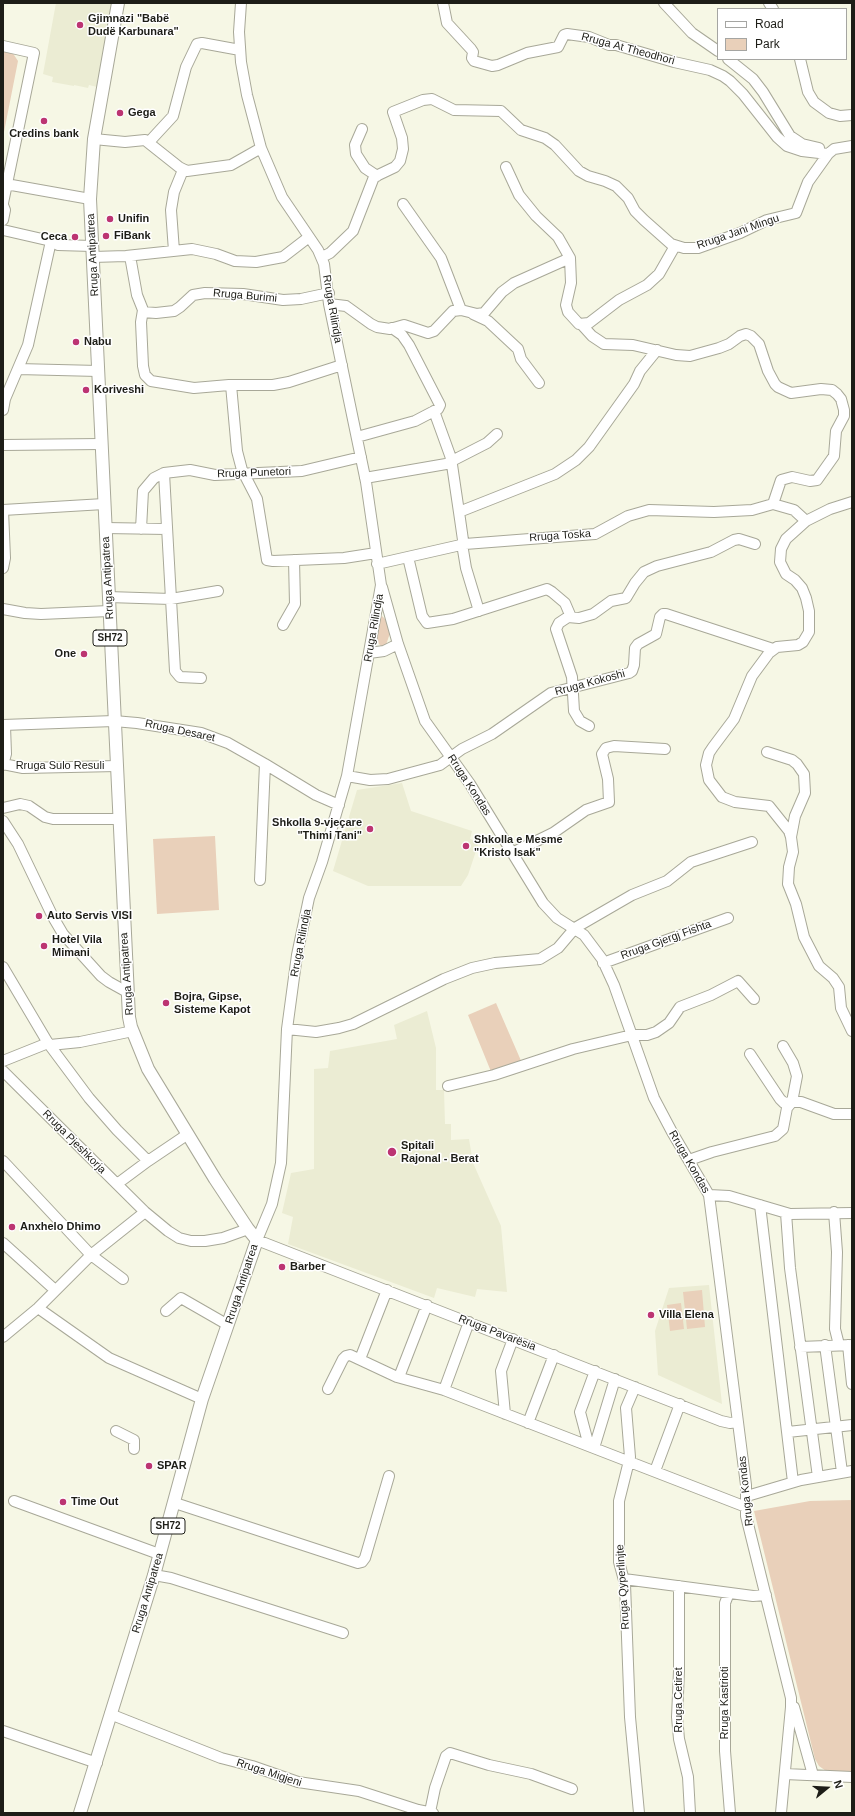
<!DOCTYPE html>
<html>
<head>
<meta charset="utf-8">
<style>
  body { margin:0 }
  #map { position:relative; width:855px; height:1816px; overflow:hidden; background:#f6f7e5; font-family:Helvetica,sans-serif }
  canvas { display:block }
  .frame { position:absolute; inset:0; border:4px solid #1d1d17; pointer-events:none }
  .legend { position:absolute; left:717px; top:8px; width:130px; height:52px; box-sizing:border-box; background:#fff; border:1px solid #a5a5a2; margin:0; padding:5px 7px; list-style:none; font-size:12px; color:#1d1d17 }
  .legend li { display:flex; align-items:center; gap:8px; height:20px }
  .legend b { width:20px; border:1px solid #a5a5a2 }
  .north { position:absolute; left:807px; top:1768px; width:40px; height:40px; -webkit-text-stroke:3px #fff; paint-order:stroke; rotate:72deg; font-size:11px; font-weight:700; line-height:16px; text-align:center; color:#1d1d17 }
  .north::after { content:''; display:block; margin:auto; width:14px; height:18px; background:#1d1d17; clip-path:polygon(50% 0,100% 100%,50% 72%,0 100%) }
</style>
</head>
<body>
<div id="map">
<canvas width="855" height="1816"></canvas>
<div class="frame"></div>
<ul class="legend">
<li><b style="height:5px;background:#fff"></b>Road</li>
<li><b style="height:11px;background:#e9d0ba"></b>Park</li>
</ul>
<div class="north">N</div>
</div>
<script>
const ctx = document.querySelector('canvas').getContext('2d');
ctx.lineJoin = 'round';
function fillPath(path, color) {
  ctx.fillStyle = color;
  ctx.fill(path, 'evenodd');
}
function shape(rows) {
  const path = new Path2D();
  for (const r of rows) {
    path.moveTo(r[0], r[1]);
    for (let i = 2; i < r.length; i += 2) path.lineTo(r[i], r[i + 1]);
  }
  return path;
}
function stroke(path, color, width, dash) {
  ctx.strokeStyle = color;
  ctx.lineWidth = width;
  ctx.lineCap = dash ? 'butt' : 'round';
  ctx.setLineDash(dash || []);
  ctx.stroke(path);
}
function label(font, color, halo, rows, align = 'center') {
  ctx.font = font + ' Helvetica,sans-serif';
  ctx.lineWidth = 3;
  ctx.setLineDash([]);
  ctx.textBaseline = 'middle';
  ctx.strokeStyle = halo;
  ctx.fillStyle = color;
  for (const [text, x, y, turn = 0] of rows) {
    ctx.save();
    ctx.translate(x, y);
    ctx.rotate((+turn || 0) * Math.PI / 180);
    ctx.textAlign = isNaN(turn) ? turn : align;
    if (halo) ctx.strokeText(text, 0, 0);
    ctx.fillText(text, 0, 0);
    ctx.restore();
  }
}
fillPath(shape([
  [56,3,112,3,97,87,89,85,88,88,74,85,74,86,52,82,53,77,43,74],
  [402,783,411,811,472,831,470,839,479,842,468,875,461,886,368,886,333,871,357,790],
  [427,1011,436,1048,436,1090,444,1090,445,1124,451,1124,451,1140,469,1139,473,1163,501,1226,507,1292,477,1289,475,1297,437,1288,434,1298,288,1244,293,1217,282,1213,291,1173,314,1169,314,1069,328,1068,330,1051,397,1039,394,1025],
  [709,1285,722,1404,658,1375,655,1331,669,1288]
]), '#ebecd3');
fillPath(shape([
  [3,50,12,52,18,61,3,137],
  [382,616,386,620,390,633,386,645,382,647,379,644,376,635,380,618],
  [215,836,219,910,157,914,153,839],
  [496,1003,522,1063,492,1074,468,1015],
  [702,1290,705,1327,687,1329,683,1292],
  [681,1303,684,1329,670,1331,667,1305],
  [852,1500,852,1772,826,1771,819,1766,815,1759,754,1511,810,1501]
]), '#e9d0ba');
const minor = shape([
  [241,3,239,32,241,62,247,95,261,148,282,197,318,250,324,264,329,304,366,482,381,585,347,776,322,862,309,898,297,955,287,1029,281,1163,272,1204,257,1240,721,1421,730,1423,737,1422],
  [443,3,447,23,471,49,473,52,472,58,474,61,492,66,498,65,527,53,558,47,564,35,567,34,589,37,609,45,616,45,674,62,710,70,723,76,730,81,743,94,777,137,787,146,802,151,828,154],
  [664,3,692,33,718,51],
  [769,3,773,9],
  [3,46,34,53,3,203],
  [728,59,753,79,763,92,790,136,802,144,819,148],
  [800,59,808,92,814,102,829,113,840,116,852,115],
  [362,129,355,145,356,154,365,168,377,176],
  [94,139,125,142,145,140,179,167,187,171,231,165,261,148],
  [149,142,173,116,186,67,197,44,202,43,240,50],
  [506,167,519,195,536,216,558,237,570,258,571,283,566,305,568,312,579,324,589,323,619,300,647,285,659,274,675,246],
  [6,184,90,199],
  [403,204,441,258,461,310],
  [3,205,5,210,3,220],
  [3,230,51,241,58,245,92,246],
  [174,251,171,210,174,192,183,170],
  [130,256,137,295,143,310,141,322,143,366,145,375,151,381,194,388,229,385,273,385,289,382,342,365],
  [93,257,126,256,192,249,216,254,235,261,256,262,283,257,309,237],
  [322,257,330,253,353,231,374,177,395,167,400,161,403,149,402,138,393,112,423,100,432,99,454,110,501,111,521,130,545,138,555,145,579,171,588,176,605,181,616,186,628,198,635,211,644,220,671,244,684,248,698,248,740,233,767,220,796,213,808,182,828,154,834,149,852,146],
  [329,304,346,306,371,324,377,327,390,329,404,325,428,333,434,331,453,311,461,310,477,314,484,313,502,292,514,283,570,258],
  [143,312,156,313,174,311,180,307,193,295,205,293,243,294,283,300,301,299,329,293],
  [473,314,488,321,518,349,521,359,539,383],
  [582,325,592,336,604,344,633,345,676,355,690,356,719,348,729,344,740,336,746,334,751,336,759,344,768,371,775,384,778,387,791,393,821,389,832,390,837,394,841,399,844,410,844,416,836,431,834,456,817,480,810,481,792,477,781,480,773,504],
  [18,369,98,371],
  [231,385,237,451,242,470,257,499,267,560,273,561,344,558,376,553],
  [3,410,5,399,28,345,51,241],
  [434,411,451,458,460,519,463,540,462,544,466,568,479,611],
  [357,437,415,421,438,409,440,405,409,345,402,335,392,328],
  [3,445,101,444],
  [164,473,175,671,180,677,201,678],
  [365,478,446,464,487,443,497,434],
  [852,502,830,509,806,521,786,539,781,549,780,562,786,574,795,580,802,588,806,598,809,611,809,632,803,642,798,645,777,647,769,653,752,676,734,719,713,747,709,753,706,765,709,780,722,797,735,802,769,806,789,831,791,837,793,852,789,867,788,884,796,904,804,937,819,966,833,978,839,987,841,1008,852,1031],
  [3,510,104,504],
  [3,510,5,558,3,568],
  [459,512,555,474,576,460,589,447,634,384,640,371,657,350],
  [105,528,167,529],
  [141,529,143,491,154,478,164,473,190,470,215,475,302,471,361,457],
  [408,557,422,616,427,623,453,619,547,589,552,592,565,603,571,617],
  [377,564,465,544,595,534,628,516,649,510,714,512,752,510,773,504,794,510,806,521],
  [382,587,398,644,425,721,470,784,543,903,557,918,584,935,602,959,614,985,654,1098,672,1132,709,1195,746,1485,746,1516,791,1698,791,1707,781,1813],
  [108,597,171,599,218,591],
  [3,609,25,613,41,614,109,611],
  [283,625,295,604,294,560],
  [369,653,384,651,398,644],
  [3,725,114,721,137,723,201,733,228,743,265,764,316,795,339,805],
  [589,726,580,721,574,711,572,677,556,629,559,623,568,617,579,618,593,614,611,601,626,598,635,583,644,572,657,566,711,552,734,540,739,539,755,544],
  [767,752,792,760,797,764,804,774,805,793,795,816,791,837],
  [3,764,23,768,117,766],
  [3,765,6,754,5,726],
  [347,776,370,780,388,779,440,765,462,749,492,734,551,693,629,673,632,671,634,665,635,648,638,644,656,634,660,617,663,614,666,614,773,649],
  [3,808,20,804,29,806,45,817,53,819,119,819],
  [3,821,18,844,53,917,63,934,101,976,109,982,127,992],
  [512,853,553,833,586,810,609,802,608,779,602,754,606,748,614,746,665,749],
  [260,880,265,764],
  [603,963,728,918],
  [3,967,48,1043,89,1098,117,1130,148,1161],
  [287,1029,316,1032,339,1028,353,1024,444,979,472,968,495,963,540,959,558,948,575,928,632,895,667,881,691,862,752,842],
  [50,1045,80,1042,133,1031],
  [750,1054,780,1099,784,1103,792,1102,797,1076,793,1063,783,1046],
  [3,1061,48,1043],
  [3,1071,145,1212,168,1231,179,1238,191,1241,205,1241,223,1238,248,1229],
  [448,1086,494,1075,573,1049,632,1035,647,1035,656,1032,669,1023,680,1007,711,995,738,981,754,999],
  [689,1160,712,1152,775,1136,783,1129,787,1108,792,1102,801,1102,834,1114,852,1114],
  [3,1161,91,1255,123,1279],
  [117,1184,148,1161,188,1134],
  [709,1195,729,1196,790,1214,852,1213],
  [760,1205,793,1482],
  [834,1212,837,1252,835,1329,839,1345],
  [786,1213,790,1268,818,1477],
  [3,1243,55,1290],
  [38,1308,109,1358,202,1399],
  [166,1311,181,1298,228,1325],
  [3,1337,38,1308,91,1255,145,1212],
  [825,1345,842,1472],
  [848,1345,852,1384],
  [800,1347,852,1345],
  [360,1359,387,1290],
  [399,1377,427,1305],
  [635,1387,626,1408,630,1457,619,1501,619,1562,625,1584,630,1717,639,1813],
  [328,1389,343,1359,346,1356,350,1355,397,1377,444,1390,746,1507],
  [444,1390,469,1322],
  [505,1414,501,1371,513,1339],
  [528,1423,554,1355],
  [116,1431,134,1440,134,1449],
  [788,1432,852,1425],
  [589,1446,580,1412,595,1371],
  [594,1448,615,1379],
  [655,1471,680,1404],
  [747,1496,801,1480,852,1471],
  [14,1501,159,1554],
  [175,1503,358,1563,362,1562,365,1558,389,1476],
  [154,1575,171,1578,343,1633],
  [624,1579,753,1596,766,1595],
  [679,1586,679,1671,677,1717,679,1739,688,1777,690,1813],
  [729,1593,725,1603,725,1751,730,1813],
  [794,1707,813,1775],
  [110,1714,221,1758,252,1766,298,1782,359,1791,418,1810,433,1813],
  [3,1731,97,1763],
  [785,1774,852,1777],
  [430,1812,435,1788,446,1756,450,1753,489,1765,531,1774,572,1789]
]);
const major = shape([
  [80,1813,154,1575,202,1399,257,1240,248,1229,215,1179,148,1069,131,1027,129,1017,90,199,94,139,118,3]
]);
stroke(minor, '#a8a898', 12);
stroke(major, '#a8a898', 14);
stroke(minor, '#fff', 10);
stroke(major, '#fff', 12);
for (const [x, y, r, color] of [
  [80,25,4,"#bc3472"],
  [120,113,4,"#bc3472"],
  [44,121,4,"#bc3472"],
  [110,219,4,"#bc3472"],
  [106,236,4,"#bc3472"],
  [75,237,4,"#bc3472"],
  [76,342,4,"#bc3472"],
  [86,390,4,"#bc3472"],
  [84,654,4,"#bc3472"],
  [370,829,4,"#bc3472"],
  [466,846,4,"#bc3472"],
  [39,916,4,"#bc3472"],
  [44,946,4,"#bc3472"],
  [166,1003,4,"#bc3472"],
  [392,1152,5,"#bc3472"],
  [12,1227,4,"#bc3472"],
  [282,1267,4,"#bc3472"],
  [651,1315,4,"#bc3472"],
  [149,1466,4,"#bc3472"],
  [63,1502,4,"#bc3472"]
]) {
  const dot = new Path2D();
  dot.arc(x, y, r, 0, 2 * Math.PI);
  ctx.fillStyle = color;
  ctx.fill(dot);
  stroke(dot, '#fff', 1.5);
}
for (const [x, y, w] of [
  [110,638,34],
  [168,1526,34]
]) {
  const box = new Path2D();
  box.roundRect(x - w / 2, y - 8, w, 16, 3);
  ctx.fillStyle = '#fff';
  ctx.fill(box);
  stroke(box, '#1d1d17', 1);
}
label('bold 10px', '#1d1d17', null, [
  ["SH72",110,638],
  ["SH72",168,1526]
]);
label('bold 11px', '#1d1d17', '#fff', [
  ["Gjimnazi \"Babë",88,19],
  ["Dudë Karbunara\"",88,32],
  ["Gega",128,113],
  ["Credins bank",44,134,"center"],
  ["Unifin",118,219],
  ["FiBank",114,236],
  ["Ceca",67,237,"right"],
  ["Nabu",84,342],
  ["Koriveshi",94,390],
  ["One",76,654,"right"],
  ["Shkolla 9-vjeçare",362,823,"right"],
  ["\"Thimi Tani\"",362,836,"right"],
  ["Shkolla e Mesme",474,840],
  ["\"Kristo Isak\"",474,853],
  ["Auto Servis VISI",47,916],
  ["Hotel Vila",52,940],
  ["Mimani",52,953],
  ["Bojra, Gipse,",174,997],
  ["Sisteme Kapot",174,1010],
  ["Spitali",401,1146],
  ["Rajonal - Berat",401,1159],
  ["Anxhelo Dhimo",20,1227],
  ["Barber",290,1267],
  ["Villa Elena",659,1315],
  ["SPAR",157,1466],
  ["Time Out",71,1502]
], 'left');
label('11px', '#1d1d17', '#fff', [
  ["Rruga At Theodhori",628,49,15],
  ["Rruga Jani Mingu",738,232,-19],
  ["Rruga Antipatrea",93,255,-93],
  ["Rruga Burimi",245,296,5],
  ["Rruga Rilindja",332,309,80],
  ["Rruga Punetori",254,473,-2],
  ["Rruga Toska",560,536,-4],
  ["Rruga Antipatrea",108,578,-93],
  ["Rruga Rilindja",374,628,-80],
  ["Rruga Kokoshi",590,683,-15],
  ["Rruga Desaret",180,731,12],
  ["Rruga Sulo Resuli",60,766],
  ["Rruga Kondas",469,785,57],
  ["Rruga Gjergj Fishta",666,940,-20],
  ["Rruga Rilindja",301,943,-79],
  ["Rruga Antipatrea",127,974,-94],
  ["Rruga Pjeshkorja",74,1142,45],
  ["Rruga Kondas",689,1162,60],
  ["Rruga Antipatrea",242,1284,-72],
  ["Rruga Pavarësia",497,1333,21],
  ["Rruga Kondas",746,1491,-96],
  ["Rruga Qyperlinjte",623,1587,-94],
  ["Rruga Antipatrea",148,1593,-73],
  ["Rruga Cetiret",679,1700,-90],
  ["Rruga Kastrioti",725,1703,-90],
  ["Rruga Migjeni",269,1773,18]
]);
</script>
</body>
</html>
